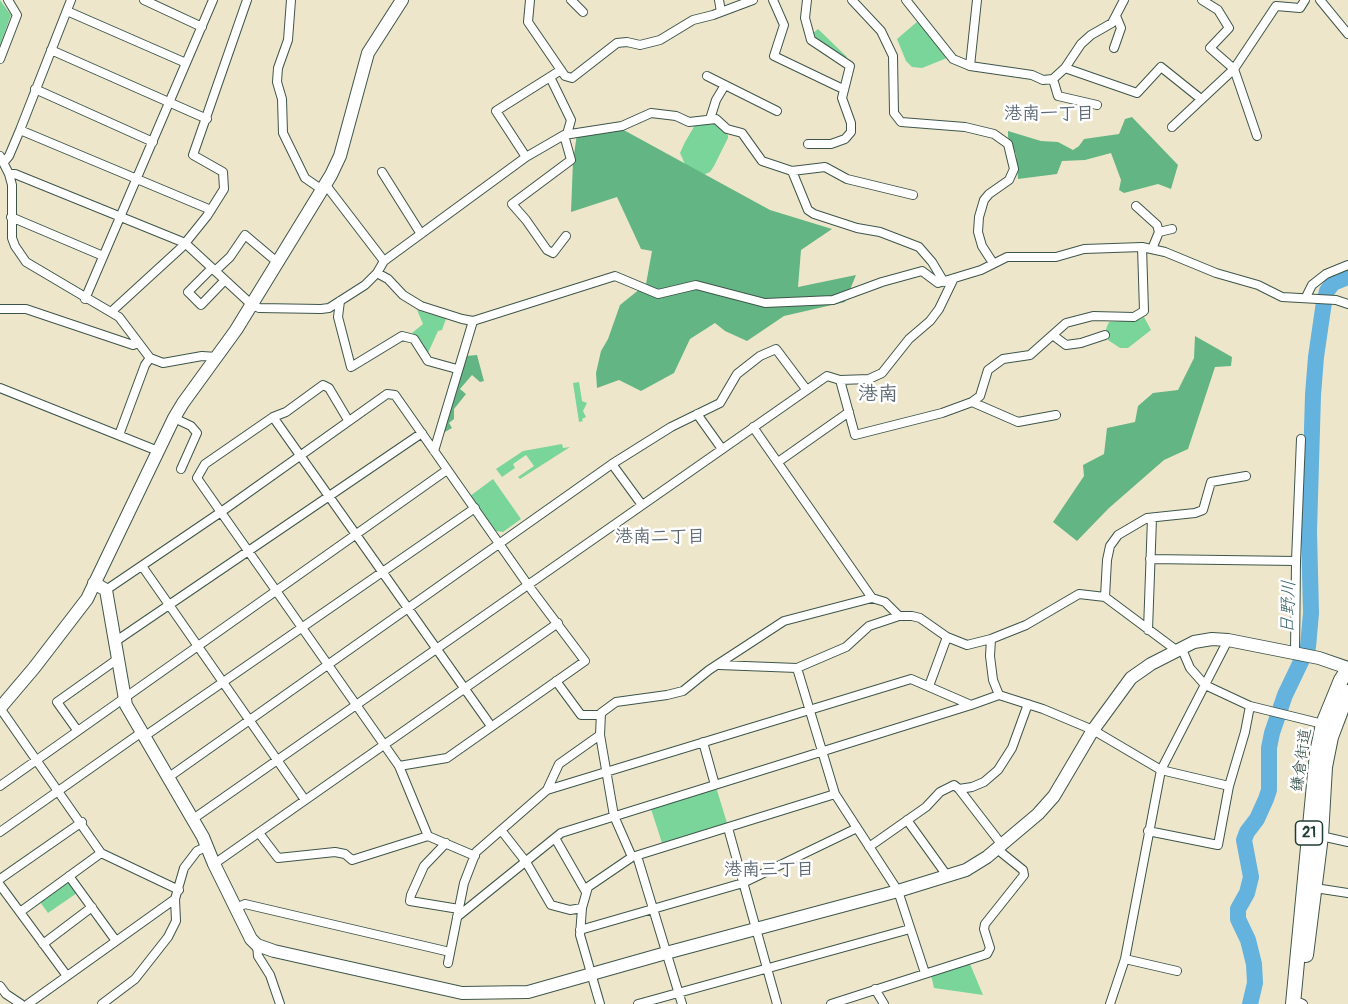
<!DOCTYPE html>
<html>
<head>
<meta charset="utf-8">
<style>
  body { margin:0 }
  canvas { display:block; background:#eee6ca }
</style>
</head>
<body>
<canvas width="1348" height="1004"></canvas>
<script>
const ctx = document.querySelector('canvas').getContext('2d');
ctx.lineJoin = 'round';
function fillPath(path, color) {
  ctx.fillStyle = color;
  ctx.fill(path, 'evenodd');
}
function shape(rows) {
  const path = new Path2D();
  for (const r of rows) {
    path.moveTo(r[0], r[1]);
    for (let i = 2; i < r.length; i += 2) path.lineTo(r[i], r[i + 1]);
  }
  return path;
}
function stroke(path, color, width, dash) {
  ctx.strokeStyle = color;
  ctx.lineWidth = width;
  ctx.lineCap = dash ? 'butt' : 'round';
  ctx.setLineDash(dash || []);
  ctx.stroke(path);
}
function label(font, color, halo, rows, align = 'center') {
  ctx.font = font + ' Pangolin,"Klee One",sans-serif';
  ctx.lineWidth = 5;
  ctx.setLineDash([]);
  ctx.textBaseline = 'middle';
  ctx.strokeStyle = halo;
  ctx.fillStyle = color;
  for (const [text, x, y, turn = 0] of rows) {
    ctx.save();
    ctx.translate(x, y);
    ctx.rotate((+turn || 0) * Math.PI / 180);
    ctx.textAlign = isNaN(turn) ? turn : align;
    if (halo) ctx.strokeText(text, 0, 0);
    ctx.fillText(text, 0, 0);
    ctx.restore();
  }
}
fillPath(shape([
  [0,0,11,15,0,45],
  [918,21,947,58,922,68,912,67,906,61,897,39],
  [818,29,847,57,844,60,813,39,812,34],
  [715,124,728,135,728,138,714,166,710,172,701,176,688,171,680,153,685,142,695,125],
  [417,310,446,319,442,330,438,331,428,353,417,336,412,333,423,324],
  [1144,317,1151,330,1128,348,1120,348,1108,340,1106,329,1109,322,1139,320],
  [579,382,582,401,587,403,583,411,586,417,582,419,583,421,579,422,573,383],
  [562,444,563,448,570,447,520,479,518,477,534,466,526,455,513,464,515,468,502,477,496,469,523,451],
  [493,479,521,519,503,532,496,531,470,496],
  [716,787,727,823,662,843,651,809],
  [67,883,71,884,77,893,48,913,40,902],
  [970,964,983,995,934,988,931,975]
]), '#7ad59b');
fillPath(shape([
  [1132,117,1178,165,1171,189,1158,184,1124,193,1119,190,1121,180,1111,153,1085,160,1062,161,1057,174,1018,179,1016,154,1008,137,1008,131,1041,141,1058,142,1073,150,1079,146,1084,139,1119,134,1125,119],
  [620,128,770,210,832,229,801,250,798,287,856,275,845,302,784,316,747,341,725,331,715,323,690,339,674,373,641,391,619,380,597,388,596,373,601,351,608,339,620,305,646,284,652,251,641,249,617,197,571,212,573,161,577,134],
  [1195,336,1232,357,1231,366,1215,367,1188,449,1164,460,1109,508,1077,541,1053,522,1084,476,1083,465,1104,454,1107,428,1135,422,1138,406,1153,393,1178,390,1194,358],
  [477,355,484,381,480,382,472,375,460,389,466,394,454,409,454,419,449,423,452,428,443,433,466,356]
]), '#63b683');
stroke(shape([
  [1250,1004,1255,983,1254,964,1248,940,1238,919,1238,909,1247,893,1251,877,1244,840,1247,832,1257,819,1266,799,1269,790,1269,748,1272,733,1285,695,1308,647,1311,613,1309,531,1313,395,1316,357,1324,302,1327,291,1333,283,1348,277]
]), '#64b2de', 16);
const street = shape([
  [144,0,202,27],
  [291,0,288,40,278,68,277,82,282,99,283,133,305,178,321,189],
  [530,0,528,22,565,76,572,78,617,43,627,42,640,45,660,40,693,20,713,15,753,0],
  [571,0,583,12],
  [719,0,721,12],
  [773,0,784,25,774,56,843,89],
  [807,0,805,18,811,40,850,66,842,98,851,123,851,132,845,139,831,144,808,144],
  [852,0,881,31,893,56,894,113,901,122,965,127,994,134,1008,144,1014,169,1009,180,989,194,984,200,979,217,978,232,982,246,993,263],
  [906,0,953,59,970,66,1032,75,1043,80,1053,79,1065,68,1081,44,1091,35,1112,23,1124,0],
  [1202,0,1218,10,1229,28,1210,48,1234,69,1257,136],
  [1320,0,1348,34],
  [67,11,186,63],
  [1114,48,1121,28,1116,16],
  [51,50,207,119],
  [0,59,17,15,8,0],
  [970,66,977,0],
  [1065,68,1137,93,1161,67,1201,99],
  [707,76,777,111],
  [550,77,571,120,567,134],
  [1053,79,1058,96,1097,105],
  [35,89,153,142],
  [710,119,716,100,725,85],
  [1172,127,1234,69,1276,6,1300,8,1305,0],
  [20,130,211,210],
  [564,135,571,160,512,204,526,220,547,250,553,253,566,236],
  [0,156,9,174,12,185,12,238,15,246,26,262,119,317,150,358,163,363,202,356,217,357],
  [526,157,564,135,622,126,651,113,676,116,689,122,716,119,727,129,742,133,762,161,792,171,825,167,847,179,913,195],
  [4,162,9,156,20,130,71,0],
  [792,171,808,210,814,214,857,228,880,232,919,247,932,262,944,282],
  [382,172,421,234],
  [9,174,15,174,185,243,252,305,259,308,321,309,329,308,365,285,377,273,384,261,526,157,496,111,561,70],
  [325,184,384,261],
  [1136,206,1157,225,1159,232],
  [11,217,103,256],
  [1152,249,1159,232,1172,229],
  [212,268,188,292,201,305,225,280],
  [215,271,230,257,245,235,277,262],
  [377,273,388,279,403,295,421,306,462,319,473,321,615,276,658,294,696,285,765,303,833,300,882,282,922,271,938,283,981,270,1007,257,1056,257,1084,249,1142,247,1165,252,1216,273,1258,285,1282,297,1336,300,1348,304],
  [1306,297,1312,285,1326,274,1348,265],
  [85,299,213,0],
  [340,301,338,317,351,367,402,336,414,339,428,361,457,369],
  [0,309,26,309,133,345,138,343],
  [111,312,182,247,207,216,224,189,223,172,193,155,247,0],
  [1054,336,1066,345,1081,343,1105,335],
  [840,380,855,435,942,413,972,402],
  [0,388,158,451],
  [697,414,722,449],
  [1056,415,1018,422,972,402,980,396,988,370,1003,359,1030,355,1066,323,1093,316,1134,317,1144,311,1142,247],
  [273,417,491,726],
  [174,418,191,426,197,433,181,469],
  [348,420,329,388,323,385,286,412,273,417,205,464,197,478,399,766,428,836,475,856],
  [753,427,872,598],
  [119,435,145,365,150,358],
  [434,451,473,321],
  [778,462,849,412],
  [612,464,642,505],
  [1150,559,1296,561],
  [142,566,305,800],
  [106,590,221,512,387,394,395,395,528,585,585,661,447,758,399,766],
  [1105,597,1107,560,1110,546,1118,535,1147,518,1195,513,1203,510,1211,482,1246,476],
  [1148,630,1152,518],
  [947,637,967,645,991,639,1026,625,1079,594,1105,597,1176,650],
  [991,639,990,656,993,680,999,695],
  [116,641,422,433],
  [1181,647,1190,668,1205,685,1250,706,1323,724],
  [1295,653,1296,561,1301,439],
  [719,665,797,668,846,647,869,626,899,616],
  [797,668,835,794,898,891,925,973],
  [556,681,581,715,601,715],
  [0,708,101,853,179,890],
  [77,730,57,702,119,658],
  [145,736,475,508],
  [703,742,715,785],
  [169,777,612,464,671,427,720,403,737,374,760,356,776,349,806,389],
  [0,786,447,470],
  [959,789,972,787,984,782,998,770,1012,748,1028,704],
  [547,790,559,764,600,735],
  [193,819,827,376,840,380,869,379,882,373,909,339,930,321,939,309,953,280],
  [907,820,948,877],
  [728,828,777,1004],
  [501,830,526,862,551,905,570,910,582,908],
  [1148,831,1218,845,1229,786,1245,732,1250,706],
  [0,832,142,732],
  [259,833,278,858,335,852,345,854,352,860,428,836],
  [1321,836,1348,842],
  [555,838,586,892],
  [446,843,424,866,411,895,410,901,459,909],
  [869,847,926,807,940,792,954,785,959,789,1002,845],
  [637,856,682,1004],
  [632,857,614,816,600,735,601,713,616,702,667,695,683,691,709,670,784,621,872,598,885,602,899,616,912,616,920,618,947,637,929,686],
  [214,864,558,623],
  [69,876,116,941],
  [0,879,82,822],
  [0,885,67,976],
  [1315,888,1348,893],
  [236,908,245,904,450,952],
  [20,912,101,853],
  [457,917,561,833,971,705],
  [580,930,743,883,857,828],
  [43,944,92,907],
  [257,945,258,956,270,975,280,1004],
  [1125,959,1177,971],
  [448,963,464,883,476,852,547,790,911,679,971,705,999,695,1043,709,1093,730,1161,770,1229,786],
  [0,986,6,994,21,1004],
  [875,989,884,1004],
  [1301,1003,1303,1004],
  [28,1004,175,899],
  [102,1004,135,979,168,937,176,921,175,899,184,868,197,851,208,846],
  [600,1004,580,935,582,908,588,887,632,857,835,794],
  [638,1004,910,929],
  [831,1004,987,954,990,948,984,929,985,924,1024,875,1023,870,997,849],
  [1110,1004,1125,959,1161,770,1228,640]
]);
const secondary = shape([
  [94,583,106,590,126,705,203,837,214,864,251,939,257,945,274,951,462,993,528,992,666,953,898,891,966,870,987,857,1038,814,1054,796,1093,730,1131,678,1151,664,1194,642,1212,639,1228,640,1319,658,1348,668],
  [0,708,34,668,87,599,174,418,183,403,236,330,331,175,340,156,368,53,402,0]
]);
const primary = shape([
  [1306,955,1321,836,1325,767,1331,737,1348,692],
  [1293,1004,1317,753,1323,724,1341,680,1348,669]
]);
stroke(street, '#3e564a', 10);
stroke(secondary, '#3e564a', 14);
stroke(primary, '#3e564a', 16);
stroke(street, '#fff', 8);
stroke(secondary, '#fff', 12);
stroke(primary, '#fff', 14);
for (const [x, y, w] of [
  [1309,833,27]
]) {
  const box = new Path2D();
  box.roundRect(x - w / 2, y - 12, w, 24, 4.5);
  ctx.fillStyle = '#fff';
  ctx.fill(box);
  stroke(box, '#1f3d34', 1.5);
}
label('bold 15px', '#1f3d34', null, [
  ["21",1309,833]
]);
label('16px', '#1f3d34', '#fff', [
  ["鎌倉街道",1302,760,-82]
]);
label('bold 18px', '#5b6873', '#fff', [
  ["港南一丁目",1049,114],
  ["港南二丁目",660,537],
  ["港南三丁目",769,870]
]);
label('italic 18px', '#346067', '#fff', [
  ["日野川",1289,607,-88]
]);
label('bold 20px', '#5b6873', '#fff', [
  ["港南",878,395]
]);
</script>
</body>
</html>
